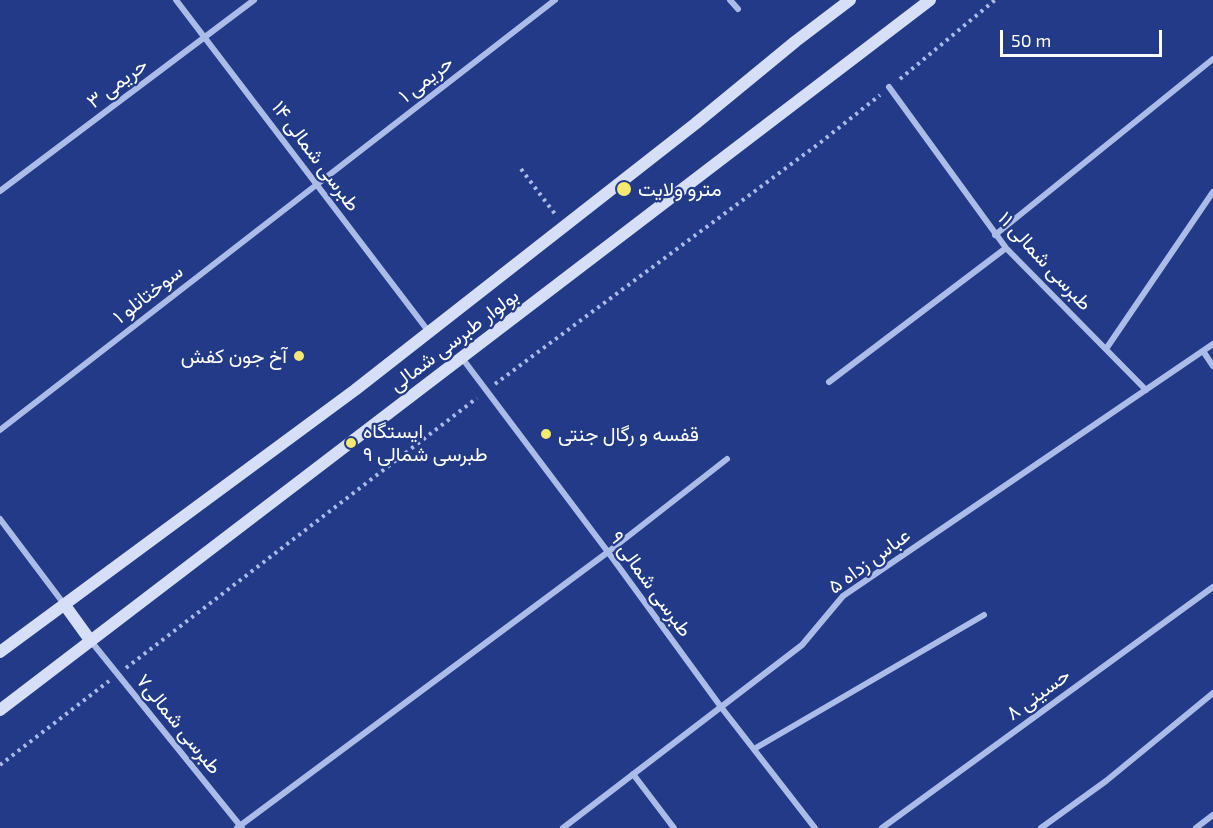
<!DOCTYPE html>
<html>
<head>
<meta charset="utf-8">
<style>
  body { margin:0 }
  #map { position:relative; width:1213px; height:828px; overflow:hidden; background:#223a87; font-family:"Exo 2",sans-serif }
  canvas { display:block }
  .scale { position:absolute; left:1000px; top:30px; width:162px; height:27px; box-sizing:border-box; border:3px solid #fff; border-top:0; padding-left:8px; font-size:18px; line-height:21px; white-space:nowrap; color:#fff; -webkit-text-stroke:4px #223a87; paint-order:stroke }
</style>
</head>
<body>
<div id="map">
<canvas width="1213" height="828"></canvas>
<div class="scale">50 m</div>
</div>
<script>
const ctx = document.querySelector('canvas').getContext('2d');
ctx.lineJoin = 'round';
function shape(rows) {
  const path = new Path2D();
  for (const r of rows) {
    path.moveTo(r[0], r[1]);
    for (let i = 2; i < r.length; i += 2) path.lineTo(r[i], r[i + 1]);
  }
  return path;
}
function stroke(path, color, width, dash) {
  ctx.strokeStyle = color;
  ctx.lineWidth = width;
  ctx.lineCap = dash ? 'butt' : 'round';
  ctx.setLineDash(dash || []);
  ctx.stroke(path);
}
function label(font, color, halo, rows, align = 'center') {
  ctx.font = font + ' "Exo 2",Vazirmatn,sans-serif';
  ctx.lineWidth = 4.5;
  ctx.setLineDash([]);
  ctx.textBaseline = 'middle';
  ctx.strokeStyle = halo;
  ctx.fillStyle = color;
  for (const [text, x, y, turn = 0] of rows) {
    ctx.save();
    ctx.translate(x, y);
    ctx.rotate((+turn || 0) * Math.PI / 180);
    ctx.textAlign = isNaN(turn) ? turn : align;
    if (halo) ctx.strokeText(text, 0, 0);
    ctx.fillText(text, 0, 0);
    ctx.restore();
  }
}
stroke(shape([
  [900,79,995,0],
  [521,169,555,214],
  [495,384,821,142,880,95],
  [126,668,477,398],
  [0,765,109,681]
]), '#acbce9', 4, [3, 4.5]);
stroke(shape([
  [176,0,429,332],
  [730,0,738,9],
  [889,87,1006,248,1146,390],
  [0,191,254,0],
  [995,235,1213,59],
  [1106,349,1213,192],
  [1203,351,1213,366],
  [462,358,608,552,721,707,815,828],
  [829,382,1006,248],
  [0,430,555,0],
  [0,519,64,604],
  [90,640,242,828],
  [754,749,984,615],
  [633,774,674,828],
  [237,828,608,552,727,459],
  [563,828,802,645,843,596,1213,344],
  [882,828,1213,587],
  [1041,828,1106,781,1213,693],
  [1196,828,1213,815]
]), '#acbce9', 6);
stroke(shape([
  [64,604,90,640],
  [0,652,355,390,695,124,796,41,850,0],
  [0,710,930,0]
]), '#d7dff8', 12);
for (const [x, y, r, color] of [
  [624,189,8,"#f5ea6f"],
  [299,356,6,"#f5ea6f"],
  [546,434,6,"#f5ea6f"],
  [351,443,6,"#f5ea6f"]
]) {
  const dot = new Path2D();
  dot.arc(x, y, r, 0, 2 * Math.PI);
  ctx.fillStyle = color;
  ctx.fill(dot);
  stroke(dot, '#223a87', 2);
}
label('20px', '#fff', '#223a87', [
  ["حریمی ۱",426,79,-38],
  ["حریمی ۳",117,83,-37],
  ["طبرسی شمالی ۱۴",316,156,53],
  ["طبرسی شمالی ۱۱",1045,261,47],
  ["سوختانلو ۱",148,294,-38],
  ["بولوار طبرسی شمالی",454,340,-37],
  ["عباس زداه ۵",869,561,-36],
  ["طبرسی شمالی ۹",651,584,54],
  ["حسینی ۸",1038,694,-36],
  ["طبرسی شمالی۷",179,724,51]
]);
label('20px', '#fff', '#223a87', [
  ["مترو ولایت",638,189],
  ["آخ جون کفش",287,356,"right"],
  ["ایستگاه",363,431],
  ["طبرسی شمالی ۹",363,454],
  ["قفسه و رگال جنتی",558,434]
], 'left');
</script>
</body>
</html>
